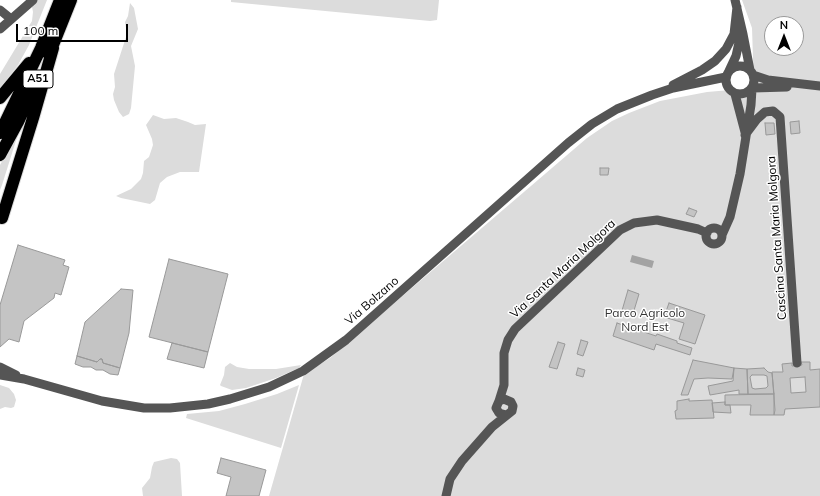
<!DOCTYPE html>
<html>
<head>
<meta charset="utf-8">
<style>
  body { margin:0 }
  #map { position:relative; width:820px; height:496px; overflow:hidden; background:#fff; font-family:Mulish,sans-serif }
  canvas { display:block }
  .north { position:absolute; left:764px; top:16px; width:40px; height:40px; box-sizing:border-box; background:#fff; border:1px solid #999; border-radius:50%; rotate:0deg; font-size:11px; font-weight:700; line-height:16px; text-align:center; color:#000 }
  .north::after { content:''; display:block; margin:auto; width:14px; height:18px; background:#000; clip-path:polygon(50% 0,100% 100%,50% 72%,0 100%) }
  .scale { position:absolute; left:16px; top:24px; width:112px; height:18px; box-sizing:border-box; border:2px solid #000; border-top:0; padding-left:5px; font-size:12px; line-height:14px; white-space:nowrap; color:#000; -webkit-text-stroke:3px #fff; paint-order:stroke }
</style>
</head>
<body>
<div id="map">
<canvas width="820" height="496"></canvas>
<div class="north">N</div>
<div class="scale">100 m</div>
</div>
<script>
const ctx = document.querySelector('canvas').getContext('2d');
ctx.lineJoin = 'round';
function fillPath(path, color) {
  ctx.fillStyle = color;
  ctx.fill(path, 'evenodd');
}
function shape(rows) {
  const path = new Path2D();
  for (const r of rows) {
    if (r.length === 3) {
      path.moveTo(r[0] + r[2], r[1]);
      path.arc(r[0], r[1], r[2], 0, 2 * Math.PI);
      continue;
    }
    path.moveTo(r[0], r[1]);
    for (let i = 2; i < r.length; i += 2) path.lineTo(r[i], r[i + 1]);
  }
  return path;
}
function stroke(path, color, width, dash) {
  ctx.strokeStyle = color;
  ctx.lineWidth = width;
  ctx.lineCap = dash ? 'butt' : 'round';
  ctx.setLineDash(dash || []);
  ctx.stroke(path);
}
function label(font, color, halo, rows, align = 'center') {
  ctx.font = font + ' Mulish,sans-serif';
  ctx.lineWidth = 3;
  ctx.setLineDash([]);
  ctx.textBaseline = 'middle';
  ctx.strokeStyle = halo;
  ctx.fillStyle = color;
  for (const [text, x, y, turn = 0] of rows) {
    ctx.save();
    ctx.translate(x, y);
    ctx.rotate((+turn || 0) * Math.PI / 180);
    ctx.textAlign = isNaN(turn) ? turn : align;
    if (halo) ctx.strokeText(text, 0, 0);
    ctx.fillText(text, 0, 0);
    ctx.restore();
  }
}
fillPath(shape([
  [35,0,47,0,29,45,18,65,0,88,0,74,32,21,33,12,32,7],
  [231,0,439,0,437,20,430,21,231,2],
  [742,0,820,0,820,496,269,496,304,374,330,358,587,138,612,121,629,113,660,101,707,92,754,88,752,28],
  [772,24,796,24,796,48,772,48],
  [130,3,134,8,138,29,131,46,135,66,131,108,129,114,123,117,119,112,114,100,113,94,115,87,114,74,127,34,125,22,128,16],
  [153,115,164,119,176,118,188,122,195,125,206,124,199,172,180,172,167,177,160,183,155,200,150,204,121,198,116,196,131,189,141,179,143,173,144,161,149,157,153,145,152,139,146,125],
  [19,131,2,185,0,190,0,165],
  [230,363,237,367,249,369,276,369,301,365,299,368,276,378,246,388,232,390,221,386,220,385,224,375,225,367],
  [0,385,9,388,14,394,16,400,14,407,11,408,5,407,0,409],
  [299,385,281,448,186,418,187,414,219,411,245,404,277,394],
  [171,458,177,459,180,463,182,496,143,496,142,488,150,478,152,467,154,462]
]), '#dcdcdc');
fillPath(shape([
  [632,255,654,261,652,268,630,262]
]), '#a3a3a3');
const building = shape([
  [799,121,800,133,791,134,790,122,799,121],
  [765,123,774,123,775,134,766,135,765,123],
  [600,168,609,168,608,175,600,175,600,168],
  [689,208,697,211,694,217,686,214,689,208],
  [18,245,65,260,63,265,69,267,61,295,55,293,54,298,24,321,19,342,9,339,0,347,0,305,18,245],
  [169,259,228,274,208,352,149,337,169,259],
  [121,289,133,290,129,333,120,368,103,363,102,359,100,359,97,362,77,356,85,322,121,289],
  [628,290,639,294,632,317,621,314,628,290],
  [669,303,705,315,695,344,679,339,684,323,664,317,669,303],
  [617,323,656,336,657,334,677,341,677,343,692,348,690,355,656,344,654,350,613,336,617,323],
  [581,340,588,342,583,356,577,354,581,340],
  [558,342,565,344,557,369,549,367,558,342],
  [172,343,208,352,204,368,167,359,172,343],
  [77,356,97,362,100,359,102,359,103,363,120,368,118,375,110,374,103,370,96,370,91,367,83,367,75,364,77,356],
  [693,360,734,368,732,379,708,378,694,379,688,395,681,395,693,360],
  [801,362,810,362,810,370,820,369,820,407,785,409,784,415,774,415,775,410,772,372,783,372,782,364,792,363,792,366,802,365,801,362],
  [805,377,806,392,791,393,790,378,805,377],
  [578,368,585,370,583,377,576,375,578,368],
  [734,368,747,369,748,394,739,394,739,390,710,395,708,386,733,381,734,368],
  [764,368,768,372,772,373,774,394,748,394,747,369,764,368],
  [752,375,764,375,767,376,768,386,766,388,755,389,752,388,750,377,752,375],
  [774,394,774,415,750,415,751,405,725,405,725,395,774,394],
  [689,399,689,401,712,400,714,418,676,419,675,411,677,410,677,401,689,399],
  [725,402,725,405,730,405,731,413,713,412,712,403,725,402],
  [221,458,266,470,259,496,226,496,231,477,217,473,221,458]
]);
fillPath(building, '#c4c4c4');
stroke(building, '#999', 1);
const highway = shape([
  [49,55,71,0],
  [0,98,29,63],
  [0,133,41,48,60,0],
  [0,155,18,122,38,79],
  [2,218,33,118,53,48]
]);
stroke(highway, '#dbdbdb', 14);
stroke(shape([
  [735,0,743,34,750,70],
  [0,10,11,19],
  [0,29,33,0],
  [740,80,14],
  [729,71,736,56,740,38,740,31],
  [753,75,768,80,820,86],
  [673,85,702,70,715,61,726,49,734,34,737,7],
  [753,88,787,87],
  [735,94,745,132],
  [745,135,757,119,765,112,773,111,780,117,797,363],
  [714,236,8],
  [722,235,730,217,740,174,751,105,752,89],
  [0,367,16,375],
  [0,375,24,379,102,401,144,408,170,408,208,404,230,399,269,387,303,371,346,340,568,143,592,124,617,109,652,95,673,88,726,77],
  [499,401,504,385,504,353,508,340,515,329,620,230,634,223,657,220,698,229,707,233],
  [446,496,450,479,462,461,492,427,512,411,513,406,511,402,504,399,499,401,496,408,499,413,506,415]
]), '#555', 9);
stroke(highway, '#000', 12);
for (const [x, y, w] of [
  [38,79,30]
]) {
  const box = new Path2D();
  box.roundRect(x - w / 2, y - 9, w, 18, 3);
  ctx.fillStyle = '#fff';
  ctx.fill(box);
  stroke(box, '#000', 1);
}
label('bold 11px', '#000', null, [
  ["A51",38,79]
]);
label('12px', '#000', '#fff', [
  ["Cascina Santa Maria Molgora",777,238,-94],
  ["Via Santa Maria Molgora",563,269,-43],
  ["Via Bolzano",372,301,-41]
]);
label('12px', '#333', '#fff', [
  ["Parco Agricolo",645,313],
  ["Nord Est",645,327]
]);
</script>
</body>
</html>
